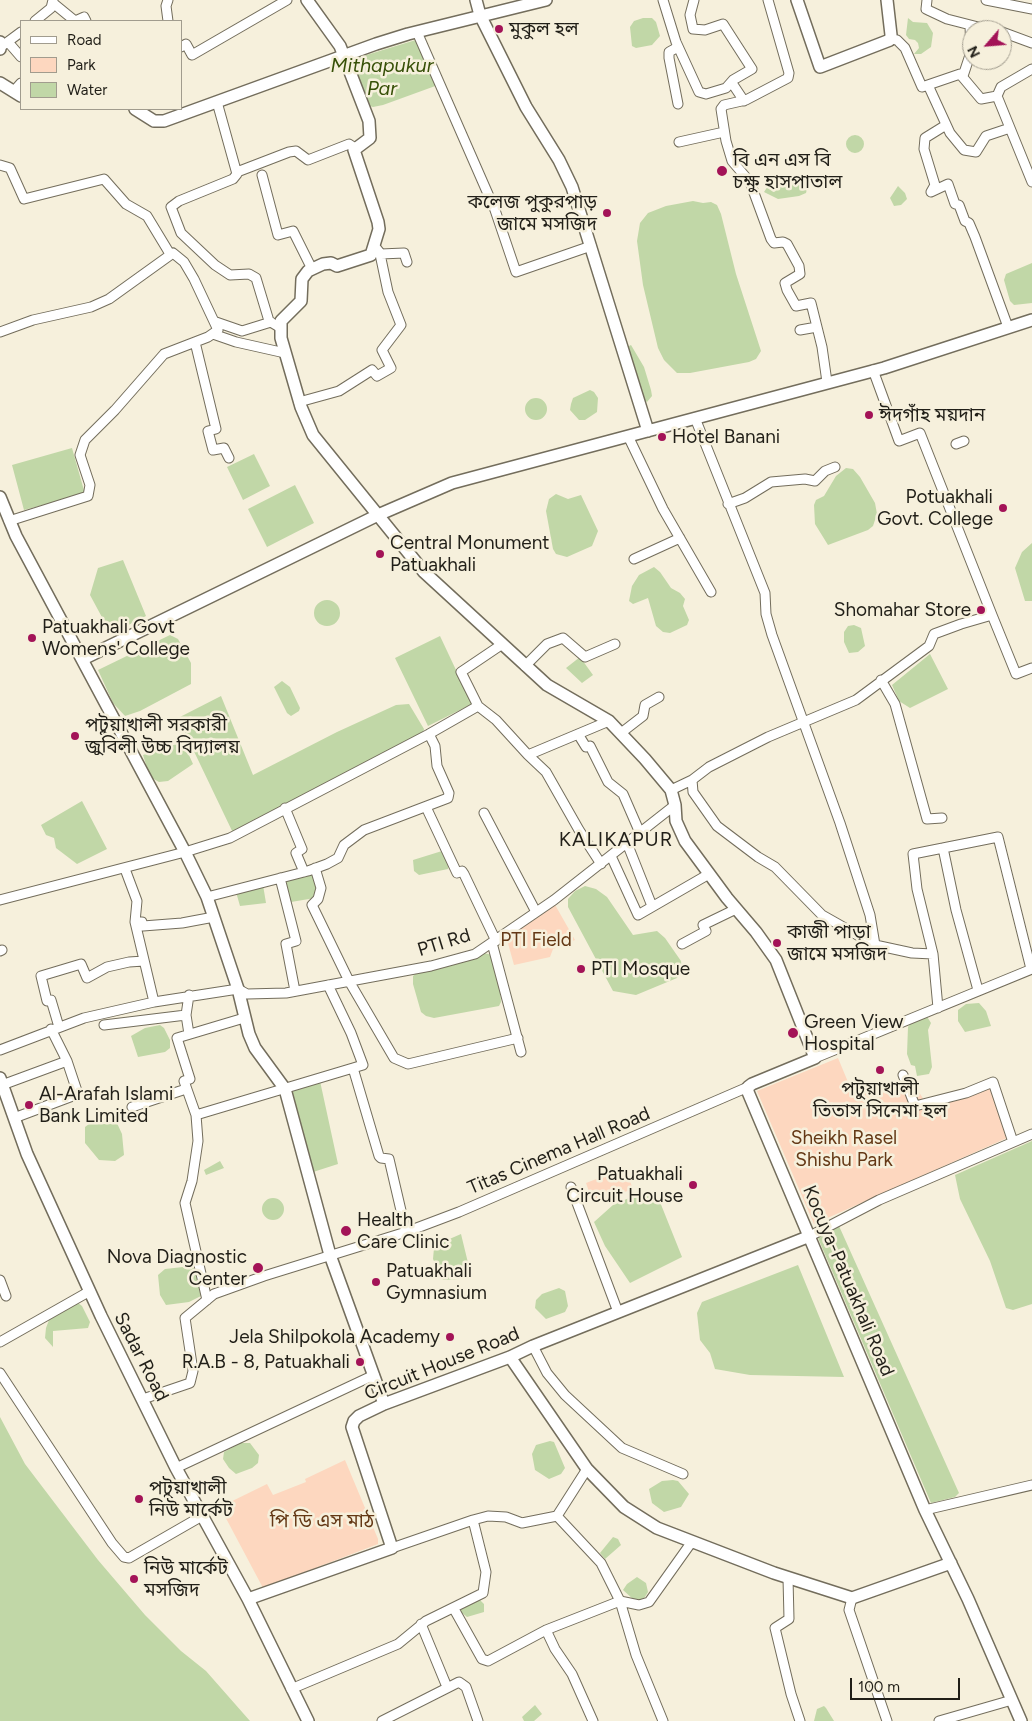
<!DOCTYPE html>
<html>
<head>
<meta charset="utf-8">
<style>
  body { margin:0 }
  #map { position:relative; width:1032px; height:1721px; overflow:hidden; background:#f6f0dc; font-family:Figtree,sans-serif }
  canvas { display:block }
  .legend { position:absolute; left:20px; top:20px; width:162px; height:90px; box-sizing:border-box; background:#f6f0dc; border:1px solid #a19c8e; margin:0; padding:6px 9px; list-style:none; font-size:15px; color:#211f18 }
  .legend li { display:flex; align-items:center; gap:10px; height:25px }
  .legend b { width:25px; border:1px solid #a19c8e }
  .north { position:absolute; left:962px; top:20px; width:50px; height:50px; box-sizing:border-box; background:#f6f0dc; border:1px solid #a19c8e; border-radius:50%; rotate:243deg; font-size:14px; font-weight:700; line-height:20px; text-align:center; color:#211f18 }
  .north::after { content:''; display:block; margin:auto; width:18px; height:22px; background:#a31357; clip-path:polygon(50% 0,100% 100%,50% 72%,0 100%) }
  .scale { position:absolute; left:850px; top:1678px; width:110px; height:22px; box-sizing:border-box; border:2px solid #211f18; border-top:0; padding-left:6px; font-size:15px; line-height:18px; white-space:nowrap; color:#211f18; -webkit-text-stroke:4px #f6f0dc; paint-order:stroke }
</style>
</head>
<body>
<div id="map">
<canvas width="1032" height="1721"></canvas>
<ul class="legend">
<li><b style="height:6px;background:#fff"></b>Road</li>
<li><b style="height:14px;background:#fdd7bf"></b>Park</li>
<li><b style="height:14px;background:#c1d7a7"></b>Water</li>
</ul>
<div class="north">N</div>
<div class="scale">100 m</div>
</div>
<script>
const ctx = document.querySelector('canvas').getContext('2d');
ctx.lineJoin = 'round';
function fillPath(path, color) {
  ctx.fillStyle = color;
  ctx.fill(path, 'evenodd');
}
function shape(rows) {
  const path = new Path2D();
  for (const r of rows) {
    if (r.length === 3) {
      path.moveTo(r[0] + r[2], r[1]);
      path.arc(r[0], r[1], r[2], 0, 2 * Math.PI);
      continue;
    }
    path.moveTo(r[0], r[1]);
    for (let i = 2; i < r.length; i += 2) path.lineTo(r[i], r[i + 1]);
  }
  return path;
}
function stroke(path, color, width, dash) {
  ctx.strokeStyle = color;
  ctx.lineWidth = width;
  ctx.lineCap = dash ? 'butt' : 'round';
  ctx.setLineDash(dash || []);
  ctx.stroke(path);
}
function label(font, color, halo, rows, align = 'center') {
  ctx.font = font + ' Figtree,"Noto Sans Bengali",sans-serif';
  ctx.lineWidth = 5;
  ctx.setLineDash([]);
  ctx.textBaseline = 'middle';
  ctx.strokeStyle = halo;
  ctx.fillStyle = color;
  for (const [text, x, y, turn = 0] of rows) {
    ctx.save();
    ctx.translate(x, y);
    ctx.rotate((+turn || 0) * Math.PI / 180);
    ctx.textAlign = isNaN(turn) ? turn : align;
    if (halo) ctx.strokeText(text, 0, 0);
    ctx.fillText(text, 0, 0);
    ctx.restore();
  }
}
fillPath(shape([
  [554,903,575,940,553,949,550,957,514,965,506,936],
  [838,1058,853,1094,912,1081,929,1108,990,1086,1007,1138,814,1224,757,1091],
  [625,1168,633,1189,593,1203,586,1183],
  [345,1460,378,1539,378,1544,263,1588,220,1507,267,1484,273,1495,306,1482,305,1479]
]), '#fdd7bf');
fillPath(shape([
  [643,18,652,18,656,22,660,36,652,45,636,48,632,46,630,27,634,21],
  [908,18,913,22,927,23,933,33,931,47,921,54,914,54,919,48,918,43,915,40,909,39,906,35],
  [419,39,438,85,383,105,373,107,366,105,350,60],
  [855,144,9],
  [798,176,804,179,808,185,806,193,799,196,778,199,764,192,768,186],
  [898,186,905,193,907,199,901,205,894,206,890,198],
  [693,201,703,203,711,202,717,205,721,214,736,274,761,351,756,359,749,362,690,373,677,373,664,360,658,348,643,285,637,241,640,223,648,213,666,206],
  [1032,263,1032,303,1014,305,1010,301,1004,280,1006,274],
  [631,345,644,367,651,390,652,396,647,402,642,399,627,347],
  [590,390,594,392,598,398,597,412,585,420,579,420,570,410,571,404,573,398],
  [536,409,11],
  [72,448,85,494,24,510,12,465],
  [254,454,270,486,243,500,227,467],
  [846,468,853,469,860,477,875,503,877,514,873,526,868,530,828,545,815,524,814,505,816,500,824,496,836,476],
  [295,485,314,523,267,547,248,509],
  [556,494,568,499,581,495,598,531,592,546,567,557,556,554,553,549,546,511,549,499],
  [1032,543,1032,601,1025,601,1015,568,1022,552],
  [123,560,146,616,111,634,90,595,98,568],
  [654,567,660,572,671,588,680,593,685,599,683,606,689,620,687,625,670,633,663,632,656,626,648,598,633,604,629,601,632,586,639,575],
  [327,613,13],
  [854,625,861,628,865,646,858,652,849,653,844,642,844,632,848,626],
  [170,635,178,639,191,663,191,684,140,711,125,716,113,703,98,670],
  [440,636,472,704,428,726,395,658],
  [930,654,948,689,910,708,899,701,892,685],
  [580,657,593,675,582,683,566,668],
  [282,681,290,687,300,708,299,711,291,716,287,713,274,687],
  [221,696,253,775,337,732,396,705,409,704,424,729,423,733,234,835,178,718],
  [183,742,193,764,168,781,159,782,150,777,143,755],
  [82,801,107,849,77,864,56,848,54,838,46,835,41,825],
  [442,851,449,865,448,869,419,875,414,871,413,860],
  [306,875,314,875,319,884,315,898,291,902,283,881],
  [263,885,266,903,240,906,236,892],
  [585,886,596,889,607,897,633,935,657,931,665,938,681,961,682,971,677,978,636,995,613,991,568,907,568,899,575,891],
  [484,953,492,955,500,988,501,1002,499,1006,434,1018,426,1016,421,1012,413,984,413,976,418,971],
  [979,1003,986,1011,991,1026,965,1032,958,1021,958,1010,966,1004],
  [926,1015,931,1023,928,1030,932,1067,929,1074,917,1076,915,1066,911,1065,907,1054,908,1027,911,1023],
  [160,1025,164,1028,170,1040,170,1048,165,1052,138,1057,131,1036,145,1028],
  [320,1081,338,1164,310,1173,289,1091],
  [103,1117,110,1117,116,1121,122,1134,124,1155,115,1161,99,1160,85,1143,85,1127,93,1121],
  [1032,1141,1032,1304,1013,1310,1006,1308,990,1261,960,1199,955,1175],
  [220,1161,224,1168,206,1175,204,1170],
  [647,1190,660,1202,682,1257,630,1283,605,1246,594,1222,613,1205],
  [273,1209,11],
  [839,1226,959,1493,955,1497,931,1503,818,1238,820,1234],
  [461,1234,470,1271,467,1275,459,1279,443,1280,433,1259,434,1248,438,1244],
  [798,1265,844,1377,750,1375,715,1369,710,1353,700,1340,697,1313,702,1302],
  [192,1266,197,1271,203,1295,189,1302,166,1305,160,1295,158,1275,165,1269],
  [559,1288,565,1291,568,1306,565,1312,546,1319,535,1308,536,1300,542,1294],
  [78,1303,82,1306,90,1322,88,1328,53,1331,53,1347,45,1338,46,1328,49,1320],
  [0,1417,25,1464,98,1560,145,1615,181,1651,206,1671,250,1721,0,1721],
  [550,1441,554,1442,565,1468,561,1474,549,1479,535,1470,532,1454,536,1445],
  [240,1443,250,1443,259,1455,258,1463,252,1468,236,1474,229,1468,223,1459,224,1452],
  [673,1480,678,1481,689,1494,681,1507,664,1512,652,1503,649,1489,662,1481],
  [613,1537,618,1539,621,1545,605,1559,600,1553],
  [637,1577,646,1583,648,1592,643,1600,634,1600,623,1590,627,1584],
  [479,1599,484,1604,484,1612,467,1617,461,1612,461,1607],
  [535,1705,542,1714,534,1721,524,1721,522,1717],
  [824,1706,826,1708,834,1721,814,1721,817,1709]
]), '#c1d7a7');
const street = shape([
  [168,0,166,6,168,21],
  [663,0,676,42,699,92,706,94,726,88,733,80,752,69,723,24,705,30,693,29,690,15,694,0],
  [768,0,789,73,788,78,746,100,724,105,721,109,726,141,732,161,750,182,771,239,774,243,783,242,787,244,799,266,800,274,785,283,787,290,796,306,811,303,822,347,827,382],
  [927,0,926,9,930,11,947,19,990,30],
  [986,0,1032,9],
  [53,3,75,21,84,17,86,21],
  [35,21,51,8,53,0],
  [417,32,495,210,516,272,591,246],
  [1002,32,1032,43],
  [891,39,897,40,905,48,922,87,960,74,981,99,997,96,1032,182],
  [8,42,21,57],
  [2,46,21,32],
  [181,47,186,44,192,55,287,0],
  [963,76,971,52,970,26],
  [732,83,744,101],
  [928,85,950,133,964,150,976,152,986,136,1010,128],
  [13,92,21,83],
  [997,96,1001,87,1032,69],
  [217,102,237,174,233,179,179,201,171,207,181,233,215,265,230,275,249,274,256,278,269,321,279,327],
  [678,104,669,58,669,52,678,47],
  [946,125,925,138,924,149,935,185,931,192,948,184,955,204,959,205,965,221,969,223,975,237,1008,327],
  [679,142,724,132],
  [0,165,10,168,24,199,104,179,126,204,147,216,170,254],
  [237,172,289,152,296,151,308,160,349,144,355,148],
  [262,175,278,235,293,231,311,267],
  [377,249,381,254,404,253,407,262],
  [216,322,242,331,271,322],
  [800,330,817,327],
  [0,332,33,320,91,307,109,299,173,253,184,262,194,279,218,330,208,337,164,354,115,410,85,440,80,455,90,485,88,496,9,521],
  [213,334,236,342,285,353],
  [195,342,216,429,208,431,213,450,224,448,229,458],
  [873,370,899,441,920,433,992,615],
  [299,402,339,391,372,370,377,376,391,368,382,350,401,325,388,292,380,254],
  [695,418,765,593,766,614,772,635,840,823,870,915,875,945],
  [628,436,663,509,711,592],
  [956,444,964,441],
  [728,504,745,498,771,482,805,479,815,481,825,471,835,467],
  [634,559,680,538],
  [525,666,547,644,563,638,585,657,615,644],
  [881,680,895,704,927,819,942,818],
  [478,706,496,720,528,755,609,721],
  [621,733,643,716,645,705,659,697],
  [578,734,586,747,590,746,608,782,623,794,640,833],
  [528,755,546,772,579,830,601,864],
  [692,780,693,792,717,826,758,857,775,867,822,915,875,945,912,953,933,954],
  [671,790,692,780,709,767,768,737,856,700,929,646,934,634,961,624,992,615,1016,674,1032,668],
  [426,807,457,873,462,871,464,874,496,941],
  [285,808,302,849,296,853,304,872],
  [484,813,536,912],
  [627,843,652,906],
  [943,848,956,910,978,990],
  [611,856,638,915,709,874],
  [315,868,321,888,318,899,312,905,349,981,394,1058,408,1064,518,1038],
  [125,869,137,901,135,922,154,1002],
  [280,878,296,941,286,944,295,991],
  [207,897,308,871,327,864,338,858,344,845,364,830,448,798,449,793,437,766,435,746,429,734],
  [0,900,185,852,230,838,429,734,478,706,461,672,501,645],
  [135,922,142,922,143,926,182,923,214,917],
  [492,943,521,1052],
  [682,944,706,931,703,925,736,909],
  [0,951,2,950],
  [328,985,351,1033,363,1065,353,1068,379,1156,381,1158,389,1159,406,1232],
  [938,1008,933,954,917,889,913,854,998,837,1031,969],
  [104,1025,186,1015],
  [59,1027,51,1000,47,1001,41,976,81,964,87,978,107,967,129,962,144,961],
  [189,1034,186,1015,189,995],
  [0,1050,84,1018,154,1002,238,989,247,994,286,993,431,966,475,954,554,900,675,805],
  [815,1058,1032,969],
  [903,1075,915,1106,966,1093,993,1082,1013,1142],
  [2,1085,67,1061],
  [132,1107,186,1089],
  [196,1115,184,1081,190,1079,177,1038,244,1018],
  [14,1118,78,1094,67,1061,51,1029],
  [571,1187,618,1312],
  [810,1236,879,1200,1032,1134],
  [0,1280,6,1296],
  [207,1300,185,1203,192,1181,198,1141,196,1115,353,1068],
  [0,1342,90,1291],
  [533,1346,547,1373,565,1395,622,1448,683,1474],
  [0,1373,112,1543,124,1557,129,1558,202,1516],
  [143,1399,190,1383,193,1371,185,1318,214,1294,264,1276,406,1232,459,1212,748,1087],
  [176,1468,374,1375],
  [925,1510,1032,1485],
  [557,1516,601,1563,620,1601,636,1655,663,1721],
  [392,1548,473,1520],
  [788,1578,789,1619,775,1628,791,1694,800,1721],
  [852,1598,849,1610,887,1721],
  [454,1609,482,1659,488,1661,546,1630,620,1601,639,1605,649,1602,691,1543],
  [421,1624,447,1687],
  [546,1630,555,1649,572,1674,593,1721],
  [291,1689,398,1644,426,1621,483,1593,486,1572,473,1520,488,1516,506,1517,522,1523,557,1516,587,1469],
  [382,1721,459,1682,466,1687,478,1721],
  [939,1721,1012,1700]
]);
const secondary = shape([
  [307,0,340,46,369,121,370,138,354,150,378,222,379,229,371,255,337,266,331,263,323,264,308,271,302,279,301,301,281,321,281,338,301,407,313,435,424,572,547,685,609,721,645,759,671,790,675,805,676,821,685,841,727,898,756,932,776,960,815,1058,752,1084,748,1087,748,1092,925,1510,968,1599,1021,1721],
  [476,0,480,15,526,107,559,160,572,187,648,431],
  [797,0,820,67,890,40,891,35,887,0],
  [0,42,0,49],
  [0,83,21,96],
  [135,109,154,121,164,121,376,44,408,34,546,0],
  [0,497,16,536,185,852,207,897,238,989,249,1034,255,1048,285,1089,330,1255,384,1404],
  [83,659,378,515,452,483,884,368,1032,320],
  [0,1078,27,1154,101,1316,176,1468,248,1599,308,1721],
  [510,1357,587,1469,624,1507,657,1528,774,1573,852,1598,951,1563],
  [248,1599,392,1548,352,1427,354,1421,359,1416,384,1404,510,1357,533,1346,810,1236]
]);
stroke(street, '#736d5c', 11);
stroke(secondary, '#736d5c', 14);
stroke(street, '#fff', 9);
stroke(secondary, '#fff', 11);
for (const [x, y, r, color] of [
  [499,29,5,"#a31357"],
  [722,171,6,"#a31357"],
  [607,213,5,"#a31357"],
  [869,415,5,"#a31357"],
  [662,437,5,"#a31357"],
  [1003,508,5,"#a31357"],
  [380,554,5,"#a31357"],
  [981,610,5,"#a31357"],
  [32,638,5,"#a31357"],
  [75,736,5,"#a31357"],
  [777,943,5,"#a31357"],
  [581,969,5,"#a31357"],
  [793,1033,6,"#a31357"],
  [880,1070,5,"#a31357"],
  [29,1105,5,"#a31357"],
  [693,1185,5,"#a31357"],
  [346,1231,6,"#a31357"],
  [258,1268,6,"#a31357"],
  [376,1282,5,"#a31357"],
  [450,1337,5,"#a31357"],
  [360,1362,5,"#a31357"],
  [139,1499,5,"#a31357"],
  [134,1579,5,"#a31357"]
]) {
  const dot = new Path2D();
  dot.arc(x, y, r, 0, 2 * Math.PI);
  ctx.fillStyle = color;
  ctx.fill(dot);
  stroke(dot, '#f6f0dc', 2);
}
label('19px', '#211f18', '#f6f0dc', [
  ["মুকুল হল",509,29],
  ["বি এন এস বি",733,160],
  ["চক্ষু হাসপাতাল",733,182],
  ["কলেজ পুকুরপাড়",597,202,"right"],
  ["জামে মসজিদ",597,224,"right"],
  ["ঈদগাঁহ ময়দান",879,415],
  ["Hotel Banani",672,437],
  ["Potuakhali",993,497,"right"],
  ["Govt. College",993,519,"right"],
  ["Central Monument",390,543],
  ["Patuakhali",390,565],
  ["Shomahar Store",971,610,"right"],
  ["Patuakhali Govt",42,627],
  ["Womens' College",42,649],
  ["পটুয়াখালী সরকারী",85,725],
  ["জুবিলী উচ্চ বিদ্যালয়",85,747],
  ["কাজী পাড়া",787,932],
  ["জামে মসজিদ",787,954],
  ["PTI Mosque",591,969],
  ["Green View",804,1022],
  ["Hospital",804,1044],
  ["পটুয়াখালী",880,1089,"center"],
  ["তিতাস সিনেমা হল",880,1111,"center"],
  ["Al-Arafah Islami",39,1094],
  ["Bank Limited",39,1116],
  ["Patuakhali",683,1174,"right"],
  ["Circuit House",683,1196,"right"],
  ["Health",357,1220],
  ["Care Clinic",357,1242],
  ["Nova Diagnostic",247,1257,"right"],
  ["Center",247,1279,"right"],
  ["Patuakhali",386,1271],
  ["Gymnasium",386,1293],
  ["Jela Shilpokola Academy",440,1337,"right"],
  ["R.A.B - 8, Patuakhali",350,1362,"right"],
  ["পটুয়াখালী",149,1488],
  ["নিউ মার্কেট",149,1510],
  ["নিউ মার্কেট",144,1568],
  ["মসজিদ",144,1590]
], 'left');
label('19px', '#643815', '#f6f0dc', [
  ["PTI Field",536,940],
  ["Sheikh Rasel",844,1138],
  ["Shishu Park",844,1160],
  ["পি ডি এস মাঠ",322,1521]
]);
label('19px', '#211f18', '#f6f0dc', [
  ["PTI Rd",444,943,-17],
  ["Titas Cinema Hall Road",559,1151,-23],
  ["Kocuya-Patuakhali Road",848,1281,67],
  ["Sadar Road",141,1357,63],
  ["Circuit House Road",442,1364,-22]
]);
label('italic 20px', '#375008', '#f6f0dc', [
  ["Mithapukur",382,66],
  ["Par",382,89]
]);
ctx.letterSpacing = '1px';
label('20px', '#211f18', '#f6f0dc', [
  ["KALIKAPUR",616,840]
]);
ctx.letterSpacing = '0px';
</script>
</body>
</html>
